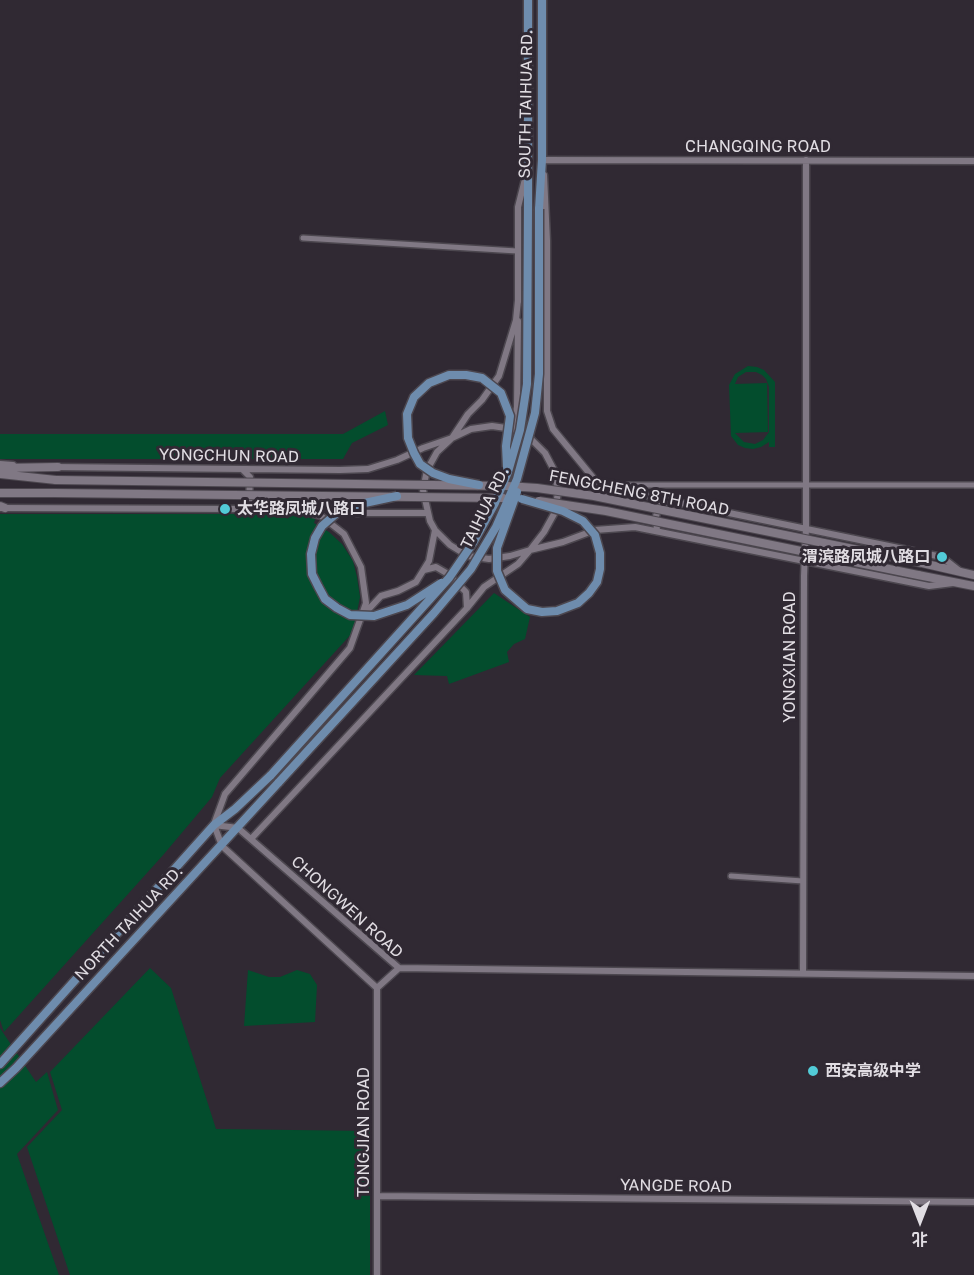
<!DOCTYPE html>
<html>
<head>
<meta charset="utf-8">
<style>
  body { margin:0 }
  #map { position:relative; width:974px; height:1275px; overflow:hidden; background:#302933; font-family:"Golos Text","Noto Sans SC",sans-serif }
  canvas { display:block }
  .north { position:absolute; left:890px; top:1191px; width:60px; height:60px; -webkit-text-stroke:4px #302933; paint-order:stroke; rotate:180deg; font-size:16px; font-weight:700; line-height:24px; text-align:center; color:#e1dde3 }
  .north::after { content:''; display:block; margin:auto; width:21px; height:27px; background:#e1dde3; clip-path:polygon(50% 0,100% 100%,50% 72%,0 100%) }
</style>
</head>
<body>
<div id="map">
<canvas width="974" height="1275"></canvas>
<div class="north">北</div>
</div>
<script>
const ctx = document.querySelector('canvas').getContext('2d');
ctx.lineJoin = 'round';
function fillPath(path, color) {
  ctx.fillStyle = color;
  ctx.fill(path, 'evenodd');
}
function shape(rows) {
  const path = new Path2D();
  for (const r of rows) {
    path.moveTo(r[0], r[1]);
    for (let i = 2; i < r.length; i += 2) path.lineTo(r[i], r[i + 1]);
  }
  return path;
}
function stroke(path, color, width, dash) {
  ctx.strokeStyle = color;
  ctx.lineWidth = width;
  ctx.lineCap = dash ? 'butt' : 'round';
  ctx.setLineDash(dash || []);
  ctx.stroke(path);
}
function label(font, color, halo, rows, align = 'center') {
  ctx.font = font + ' "Golos Text","Noto Sans SC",sans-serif';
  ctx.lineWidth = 6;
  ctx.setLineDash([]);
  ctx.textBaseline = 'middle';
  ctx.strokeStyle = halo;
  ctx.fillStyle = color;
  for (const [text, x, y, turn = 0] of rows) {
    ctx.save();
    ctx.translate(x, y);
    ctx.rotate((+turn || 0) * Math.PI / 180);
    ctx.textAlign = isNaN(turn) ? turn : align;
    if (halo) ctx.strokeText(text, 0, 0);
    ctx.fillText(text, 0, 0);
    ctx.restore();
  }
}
fillPath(shape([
  [748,366,757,367,764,370,775,382,775,447,769,447,769,442,761,447,753,449,745,448,738,445,731,436,729,385,735,374],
  [746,372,756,372,762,375,766,379,769,387,769,432,763,440,755,444,744,442,735,433,768,432,767,383,735,384,738,377],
  [385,411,388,425,352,443,343,459,0,459,0,434,343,434],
  [0,514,317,514,314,523,329,532,342,544,353,561,357,577,360,597,356,617,358,618,354,631,220,778,212,797,164,854,4,1032,0,1020],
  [494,593,530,617,525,639,514,644,507,652,509,662,449,684,447,676,414,675],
  [150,968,171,988,216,1129,370,1131,370,1275,70,1275,27,1147,62,1110,50,1072],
  [248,970,269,977,280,977,297,970,310,974,317,985,315,1022,244,1026],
  [0,1028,36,1082,47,1072,58,1110,17,1154,59,1275,0,1275]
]), '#034d2d');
const minor = shape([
  [303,238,517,251],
  [607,485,974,485],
  [731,876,803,881]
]);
const tertiary = shape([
  [542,162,542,160,974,161],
  [544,175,547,241,547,411,553,429,599,485],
  [518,302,518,207,526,175],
  [513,429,517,407,518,321],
  [0,464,13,465],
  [53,467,340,470,368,469,397,460,423,448,452,438,468,414,482,400,499,376,516,320,518,300],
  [555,472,574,479,671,501,942,557,961,572],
  [1,508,241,509,283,506,324,507,357,513,428,513],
  [241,508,249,502,250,477,243,470],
  [657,531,656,516,660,505,671,502],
  [424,570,436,567,448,574,466,592,467,608],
  [366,612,381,596,398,591,416,582,429,561,435,530],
  [214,824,225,794,350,648,366,603,361,567,344,534,321,516,293,509],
  [214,825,222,846,377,988,399,968],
  [214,825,238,828,399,968],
  [251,839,467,608,484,587,518,564,530,550,544,532,554,514,558,493,555,472,545,453,531,439,513,429,492,426,471,429,452,438,437,452,427,470,423,490,430,521,435,530,450,545,468,556,489,559,510,556,530,550,563,542,595,530,635,527,929,586,953,583],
  [399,968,974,976],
  [803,973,804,576,806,528,806,160],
  [377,988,377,1275],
  [377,1196,974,1202]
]);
const secondary = shape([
  [0,468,58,467],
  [0,474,56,480],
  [0,493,54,493],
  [0,506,5,508],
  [922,563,974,575],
  [918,575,974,586]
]);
const primary = shape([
  [528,208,528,0],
  [539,209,542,160,542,0],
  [0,1064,214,825,235,809,271,775],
  [0,1083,16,1068,279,782]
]);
stroke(minor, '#4c474f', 8);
stroke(tertiary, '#4c474f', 9);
stroke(secondary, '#4c474f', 10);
stroke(primary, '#4c474f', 11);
stroke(minor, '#807884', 5);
stroke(tertiary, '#807884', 6);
stroke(secondary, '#807884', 8);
stroke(primary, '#6e8cad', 8);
const secondaryBridge = shape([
  [56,480,507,486,537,488,594,496,922,563],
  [54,493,503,498],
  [539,501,606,511,918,575]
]);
const primaryBridge = shape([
  [479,485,449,479,433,473,420,464,414,453,408,438,407,414,414,397,429,383,449,375,466,375,482,378,501,393,510,416,506,446,507,467],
  [517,492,497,548,497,571,505,590,527,609,542,612,557,611,578,603,589,593,597,582,600,569,600,553,595,535,583,521,563,511,522,499],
  [397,496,360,504,337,513,322,526,315,538,311,554,312,574,318,586,325,599,337,608,350,615,374,616,407,605,441,583],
  [271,775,449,578,473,543,495,503,508,472,520,430,527,384,528,208],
  [279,782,434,613,471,569,496,527,517,479,535,413,539,374,539,209]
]);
stroke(secondaryBridge, '#4c474f', 10, []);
stroke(primaryBridge, '#4c474f', 11, []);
stroke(secondaryBridge, '#807884', 8);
stroke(primaryBridge, '#6e8cad', 8);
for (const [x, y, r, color] of [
  [225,509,6,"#52cbd7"],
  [942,557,6,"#52cbd7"],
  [813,1071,6,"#52cbd7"]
]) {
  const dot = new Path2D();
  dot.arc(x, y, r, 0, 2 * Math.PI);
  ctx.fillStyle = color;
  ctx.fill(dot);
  stroke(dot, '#302933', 2);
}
label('16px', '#e1dde3', '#302933', [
  ["SOUTH TAIHUA RD.",526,104,-89],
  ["CHANGQING ROAD",758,147],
  ["YONGCHUN ROAD",229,456,1],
  ["FENGCHENG 8TH ROAD",639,493,11],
  ["TAIHUA RD.",485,508,-64],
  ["YONGXIAN ROAD",790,657,-90],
  ["CHONGWEN ROAD",347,907,42],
  ["NORTH TAIHUA RD.",129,923,-47],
  ["TONGJIAN ROAD",364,1132,-90],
  ["YANGDE ROAD",676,1186,1]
]);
label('bold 16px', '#e1dde3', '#302933', [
  ["太华路凤城八路口",237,509],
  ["渭滨路凤城八路口",930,557,"right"],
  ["西安高级中学",825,1071]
], 'left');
</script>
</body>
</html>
